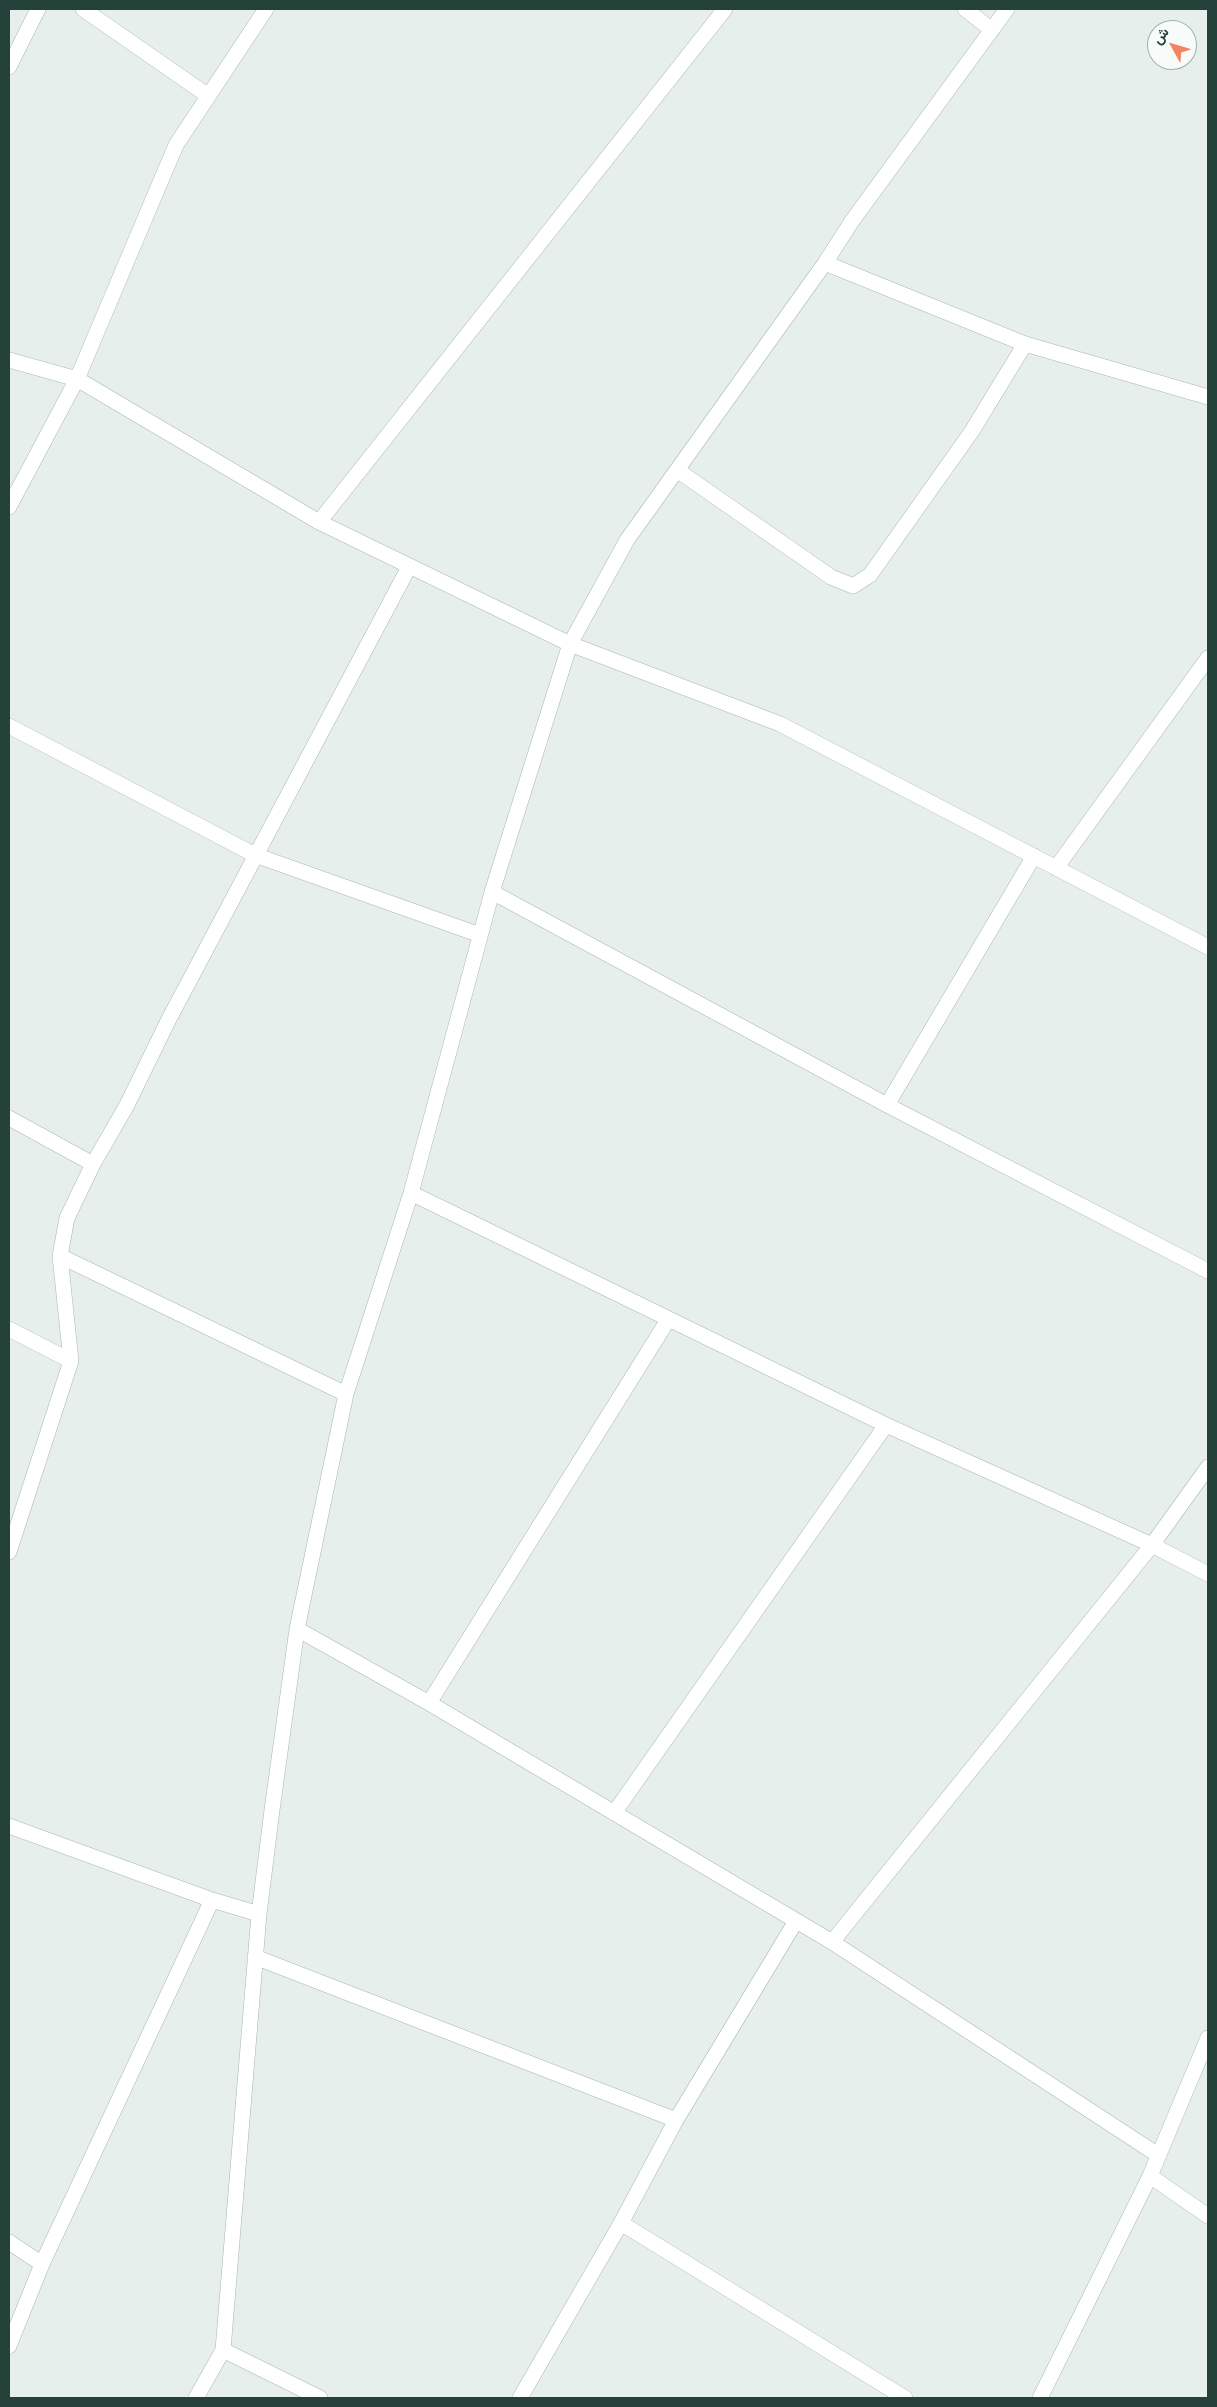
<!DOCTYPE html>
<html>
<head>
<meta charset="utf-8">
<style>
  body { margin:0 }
  #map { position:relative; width:1217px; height:2407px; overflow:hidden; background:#e6efeb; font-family:"Source Sans 3",Vazirmatn,sans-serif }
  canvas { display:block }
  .frame { position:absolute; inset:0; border:10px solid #24423a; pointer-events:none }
  .north { position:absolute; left:1147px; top:20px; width:50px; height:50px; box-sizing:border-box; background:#f7fbf9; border:1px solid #a3b1ad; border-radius:50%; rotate:309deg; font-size:14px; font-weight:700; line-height:20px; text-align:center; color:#24423a }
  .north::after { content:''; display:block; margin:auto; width:18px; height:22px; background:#f4845f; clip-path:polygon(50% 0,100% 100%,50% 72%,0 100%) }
</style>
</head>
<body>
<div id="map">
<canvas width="1217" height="2407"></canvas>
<div class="frame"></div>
<div class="north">ش</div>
</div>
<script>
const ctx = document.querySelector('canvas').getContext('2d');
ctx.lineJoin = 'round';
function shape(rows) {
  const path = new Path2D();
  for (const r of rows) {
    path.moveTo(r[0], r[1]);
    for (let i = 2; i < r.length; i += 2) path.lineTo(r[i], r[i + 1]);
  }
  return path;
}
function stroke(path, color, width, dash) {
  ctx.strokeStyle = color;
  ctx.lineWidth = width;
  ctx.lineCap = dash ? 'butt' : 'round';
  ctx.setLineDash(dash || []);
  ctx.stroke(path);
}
const minor = shape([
  [83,9,207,95],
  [965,9,992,30],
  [9,67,38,9],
  [825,263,1025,344,1208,397],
  [9,360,77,379,319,522,570,644,780,724,1208,947],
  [677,470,831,577,853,586,870,575,972,431,1025,344],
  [9,507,77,379,176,145,266,9],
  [319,522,725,9],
  [9,726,255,855,480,935],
  [1056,868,1208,658],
  [492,892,887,1105,1208,1271],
  [887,1105,1034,856],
  [9,1118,93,1164],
  [411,1193,886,1425,1152,1545,1208,1574],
  [60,1256,346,1394],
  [9,1329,71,1361],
  [9,1552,71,1361,60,1256,67,1218,93,1164,127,1105,169,1019,409,567],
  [297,1629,429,1703,832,1942,1158,2155],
  [429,1703,668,1320],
  [614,1813,886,1425],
  [9,1826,212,1900,259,1914],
  [832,1942,1152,1545,1208,1467],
  [255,1957,676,2120],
  [1150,2176,1208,2216],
  [621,2223,905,2398],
  [9,2242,42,2264],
  [9,2346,42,2264,212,1900],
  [223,2350,320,2398],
  [196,2398,223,2350,259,1914,272,1810,297,1629,346,1394,411,1193,492,892,570,644,627,540,825,263,852,221,1007,9],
  [520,2398,621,2223,676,2120,796,1921],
  [1040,2398,1150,2176,1208,2038]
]);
stroke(minor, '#a8b8b2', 16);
stroke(minor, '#fff', 15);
</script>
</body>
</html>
